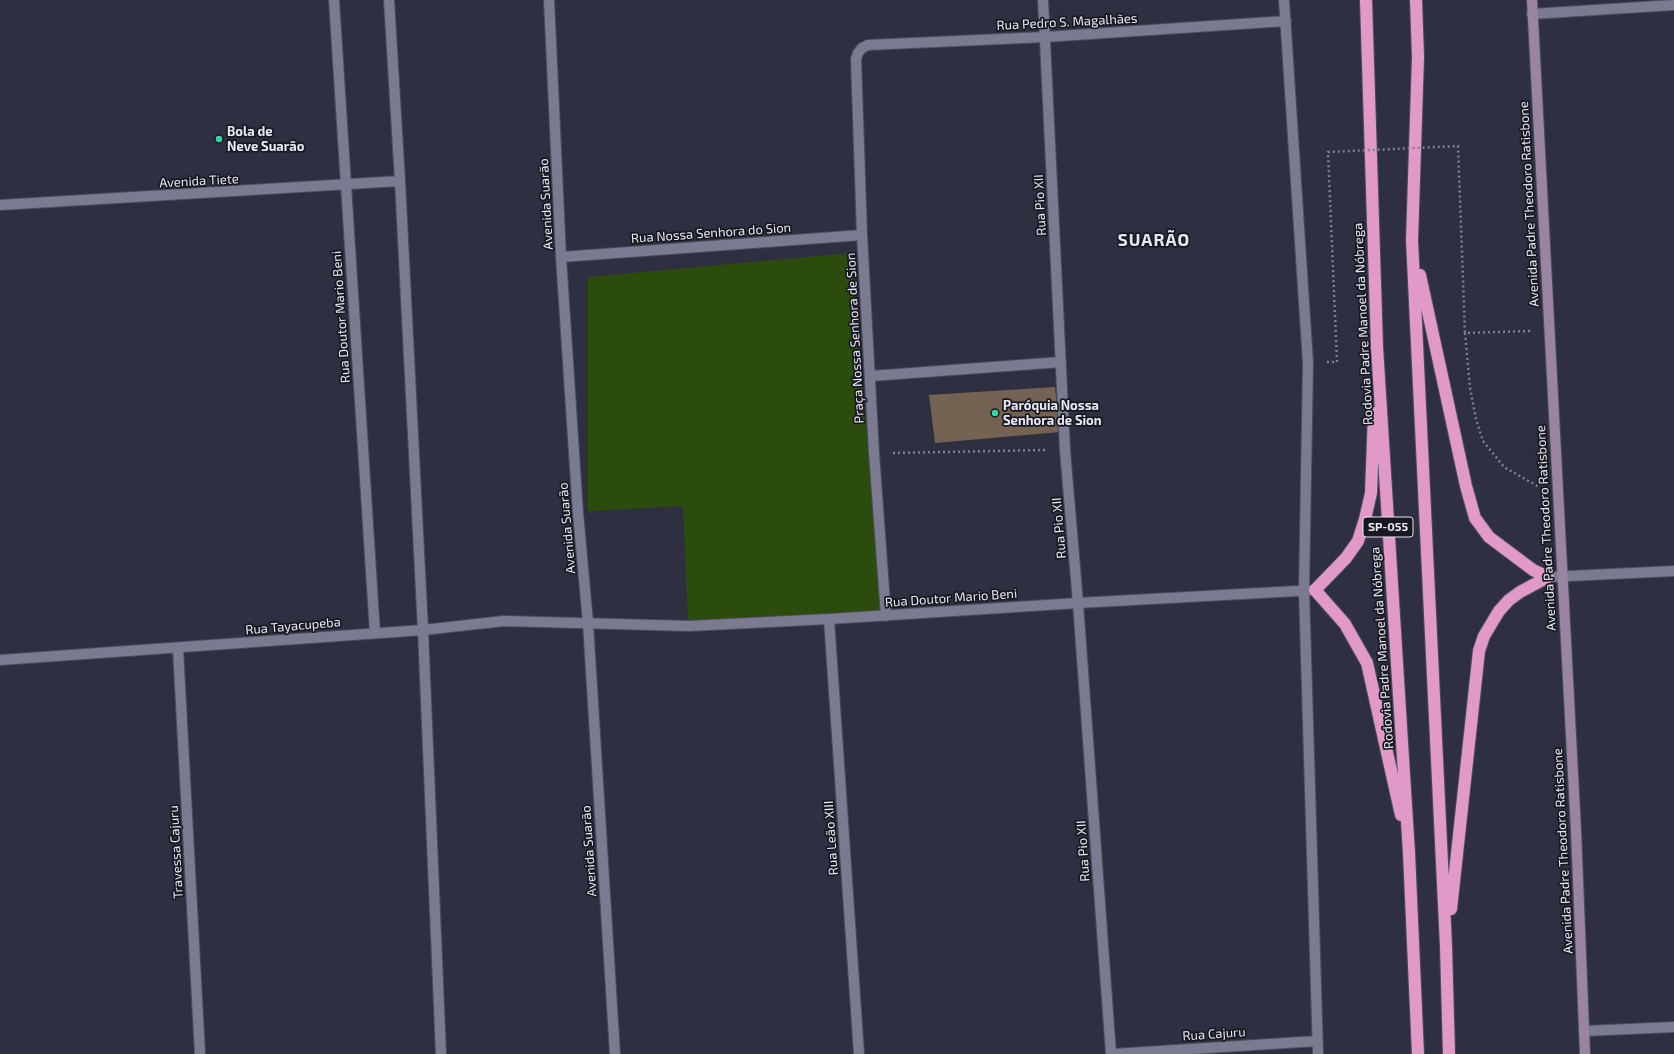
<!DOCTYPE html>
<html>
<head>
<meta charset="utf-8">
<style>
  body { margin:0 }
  canvas { display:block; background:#2e2f41 }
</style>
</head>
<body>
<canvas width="1674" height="1054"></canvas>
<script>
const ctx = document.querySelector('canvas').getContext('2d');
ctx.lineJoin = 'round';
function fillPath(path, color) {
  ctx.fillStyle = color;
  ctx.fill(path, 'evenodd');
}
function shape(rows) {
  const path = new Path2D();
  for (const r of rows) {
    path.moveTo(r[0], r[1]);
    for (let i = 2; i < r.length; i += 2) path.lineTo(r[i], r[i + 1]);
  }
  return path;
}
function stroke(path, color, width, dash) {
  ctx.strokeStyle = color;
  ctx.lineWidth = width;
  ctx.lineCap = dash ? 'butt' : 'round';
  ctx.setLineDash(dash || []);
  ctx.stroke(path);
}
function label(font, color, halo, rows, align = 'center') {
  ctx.font = font + ' "Exo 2",sans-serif';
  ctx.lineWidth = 3.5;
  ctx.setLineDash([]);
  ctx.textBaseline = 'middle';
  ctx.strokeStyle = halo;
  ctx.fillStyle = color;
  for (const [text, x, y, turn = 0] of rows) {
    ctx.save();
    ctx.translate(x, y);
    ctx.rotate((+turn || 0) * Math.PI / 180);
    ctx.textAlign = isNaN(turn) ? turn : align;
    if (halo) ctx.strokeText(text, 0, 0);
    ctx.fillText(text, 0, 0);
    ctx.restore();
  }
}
fillPath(shape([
  [850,253,883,610,688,622,683,506,588,511,588,277]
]), '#2b4c0d');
fillPath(shape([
  [1055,387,1060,432,935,443,929,395]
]), '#746253');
const street = shape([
  [334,0,375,633],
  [389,0,400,181,423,630,441,1054],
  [549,0,561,257,578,513,588,623,615,1054],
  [1043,0,1065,450,1078,603,1111,1054],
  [1284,0,1308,363,1304,590,1318,1054],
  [1532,14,1674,5],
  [0,205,400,181],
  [561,257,862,235],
  [871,376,1061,362],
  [1548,577,1674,571],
  [886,616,874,453,862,235,856,59,858,53,862,48,868,45,1045,37,1286,21],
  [829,619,859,1054],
  [178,649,200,1054],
  [0,660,423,630,504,621,689,626,829,619,1078,603,1315,590],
  [1584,1031,1674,1027],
  [1113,1054,1317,1041]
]);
const secondary = shape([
  [1532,0,1576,830,1585,1054]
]);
const highway = shape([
  [1366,0,1377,347,1409,853,1418,1054],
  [1416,0,1418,57,1412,240,1446,946,1449,1054],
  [1420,275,1466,486,1475,518,1489,537,1533,570,1548,577],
  [1374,413,1371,493,1365,519,1358,541,1346,558,1315,590,1345,624,1367,663,1401,815],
  [1451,909,1479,651,1484,636,1499,611,1509,600,1520,592,1548,577]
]);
stroke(street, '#4d4d5d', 12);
stroke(secondary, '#4d4d5d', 12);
stroke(highway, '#4d4d5d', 14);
stroke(shape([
  [1530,331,1465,333,1470,388,1476,419,1483,441,1504,467,1539,487],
  [1327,362,1337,362],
  [893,453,1046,450]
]), '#7f8090', 2.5, [2, 3]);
stroke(street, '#7a7b91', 10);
stroke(secondary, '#9984a1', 10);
stroke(highway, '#e199c7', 12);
stroke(shape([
  [1337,362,1328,152,1458,146,1465,333]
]), '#7f8090', 2.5, [2, 3]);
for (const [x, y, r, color] of [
  [219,139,4,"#37d4a6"],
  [995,413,4,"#37d4a6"]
]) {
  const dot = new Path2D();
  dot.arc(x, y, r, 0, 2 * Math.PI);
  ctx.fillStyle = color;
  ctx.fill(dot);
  stroke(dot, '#181820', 1.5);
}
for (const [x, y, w] of [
  [1388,527,50]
]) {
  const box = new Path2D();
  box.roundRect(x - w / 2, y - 10, w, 20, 3);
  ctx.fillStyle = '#181820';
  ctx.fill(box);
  stroke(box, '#e5e7f3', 1);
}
label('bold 12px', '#e5e7f3', null, [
  ["SP-055",1388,527]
]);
label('13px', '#e5e7f3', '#181820', [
  ["Rua Pedro S. Magalhães",1067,22,-3],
  ["Avenida Tiete",199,181,-3],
  ["Avenida Suarão",546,204,-93],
  ["Avenida Padre Theodoro Ratisbone",1529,204,-93],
  ["Rua Pio XII",1040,205,-93],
  ["Rua Nossa Senhora do Sion",711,233,-4],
  ["Rua Doutor Mario Beni",341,317,-94],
  ["Rodovia Padre Manoel da Nóbrega",1363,324,-93],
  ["Praça Nossa Senhora de Sion",855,338,-93],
  ["Avenida Suarão",567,528,-95],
  ["Rua Pio XII",1059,528,-95],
  ["Avenida Padre Theodoro Ratisbone",1546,528,-93],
  ["Rua Doutor Mario Beni",951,598,-4],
  ["Rua Tayacupeba",293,626,-5],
  ["Rodovia Padre Manoel da Nóbrega",1382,648,-94],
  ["Rua Leão XIII",831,838,-94],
  ["Avenida Suarão",589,851,-94],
  ["Rua Pio XII",1083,851,-94],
  ["Avenida Padre Theodoro Ratisbone",1563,851,-93],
  ["Travessa Cajuru",176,852,-93],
  ["Rua Cajuru",1214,1034,-4]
]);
label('bold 13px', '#e5e7f3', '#181820', [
  ["Bola de",227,132],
  ["Neve Suarão",227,147],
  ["Paróquia Nossa",1003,406],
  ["Senhora de Sion",1003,421]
], 'left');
ctx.letterSpacing = '1px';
label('bold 17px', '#e5e7f3', '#181820', [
  ["SUARÃO",1154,240]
]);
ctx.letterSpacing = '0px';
</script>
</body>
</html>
